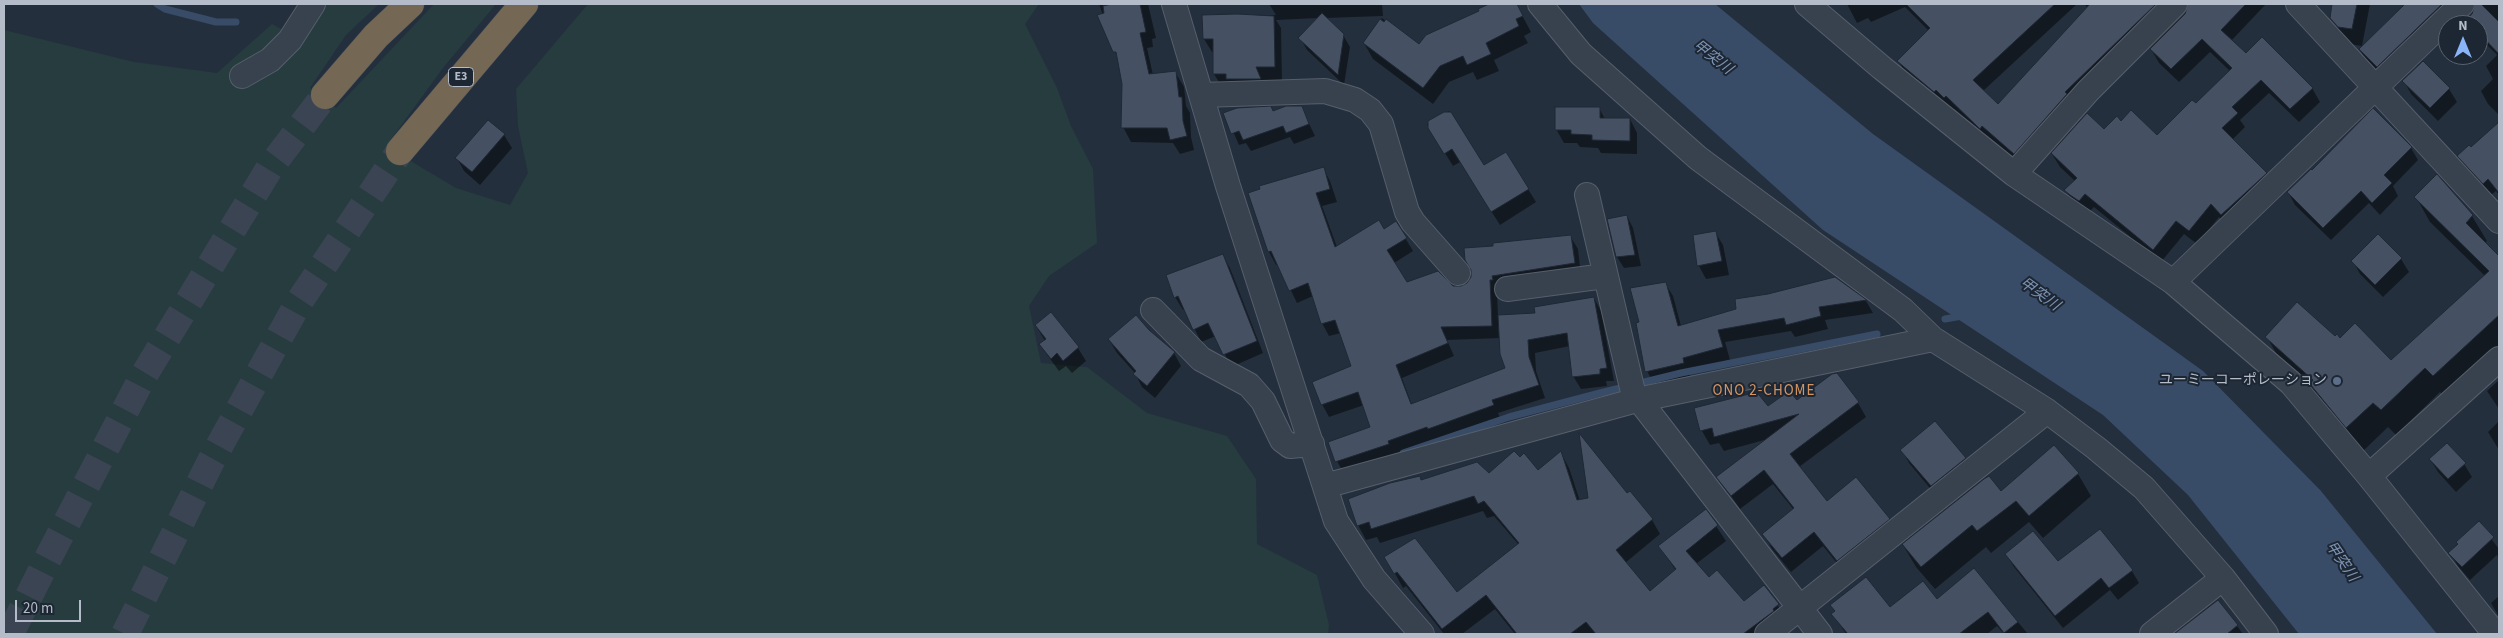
<!DOCTYPE html>
<html>
<head>
<meta charset="utf-8">
<style>
  body { margin:0 }
  #map { position:relative; width:2503px; height:638px; overflow:hidden; background:#242f3e; font-family:"Source Sans 3",sans-serif }
  canvas { display:block }
  .frame { position:absolute; inset:0; border:5px solid #b4bcc9; pointer-events:none }
  .north { position:absolute; left:2438px; top:15px; width:50px; height:50px; box-sizing:border-box; background:#1d2633; border:1px solid #59626f; border-radius:50%; rotate:0deg; font-size:14px; font-weight:700; line-height:20px; text-align:center; color:#b4bcc9 }
  .north::after { content:''; display:block; margin:auto; width:18px; height:22px; background:#8ab4f8; clip-path:polygon(50% 0,100% 100%,50% 72%,0 100%) }
  .scale { position:absolute; left:15px; top:600px; width:66px; height:22px; box-sizing:border-box; border:2px solid #b4bcc9; border-top:0; padding-left:6px; font-size:15px; line-height:18px; white-space:nowrap; color:#b4bcc9; -webkit-text-stroke:4px #1d2633; paint-order:stroke }
</style>
</head>
<body>
<div id="map">
<canvas width="2503" height="638"></canvas>
<div class="frame"></div>
<div class="north">N</div>
<div class="scale">20 m</div>
</div>
<script>
const ctx = document.querySelector('canvas').getContext('2d');
ctx.lineJoin = 'round';
function fillPath(path, color) {
  ctx.fillStyle = color;
  ctx.fill(path, 'evenodd');
}
function shape(rows) {
  const path = new Path2D();
  for (const r of rows) {
    path.moveTo(r[0], r[1]);
    for (let i = 2; i < r.length; i += 2) path.lineTo(r[i], r[i + 1]);
  }
  return path;
}
function stroke(path, color, width, dash) {
  ctx.strokeStyle = color;
  ctx.lineWidth = width;
  ctx.lineCap = dash ? 'butt' : 'round';
  ctx.setLineDash(dash || []);
  ctx.stroke(path);
}
function label(font, color, halo, rows, align = 'center') {
  ctx.font = font + ' "Source Sans 3","Noto Sans JP",sans-serif';
  ctx.lineWidth = 4;
  ctx.setLineDash([]);
  ctx.textBaseline = 'middle';
  ctx.strokeStyle = halo;
  ctx.fillStyle = color;
  for (const [text, x, y, turn = 0] of rows) {
    ctx.save();
    ctx.translate(x, y);
    ctx.rotate((+turn || 0) * Math.PI / 180);
    ctx.textAlign = isNaN(turn) ? turn : align;
    if (halo) ctx.strokeText(text, 0, 0);
    ctx.fillText(text, 0, 0);
    ctx.restore();
  }
}
fillPath(shape([
  [323,4,379,4,346,35,310,88,336,108,434,4,496,4,443,68,389,142,414,163,456,188,510,205,528,173,518,126,516,89,588,4,1039,4,1025,24,1057,88,1071,126,1093,169,1097,243,1049,276,1029,306,1041,363,1087,367,1147,413,1227,436,1256,479,1257,544,1317,575,1329,625,1328,634,4,634,4,30,134,62,217,73,272,24,301,40]
]), '#263c3f');
fillPath(shape([
  [1579,4,1715,4,1873,134,2203,371,2321,491,2437,634,2299,634,2188,495,2103,415,1823,230,1593,23]
]), '#394c67');
fillPath(shape([
  [1099,4,1148,4,1156,38,1152,39,1153,47,1147,48,1153,75,1175,72,1184,87,1186,106,1190,113,1191,137,1194,150,1180,154,1173,143,1131,142,1123,127,1124,84,1118,58],
  [1269,4,1382,4,1383,16,1325,18,1343,35,1350,47,1344,85,1307,50,1300,38,1318,18,1276,20,1281,28,1282,80,1263,80,1267,92,1222,87,1214,74,1214,52,1212,52,1204,39,1204,16,1276,15],
  [1492,4,1516,4,1531,32,1524,36,1528,43,1494,60,1499,71,1477,80,1473,72,1449,82,1433,104,1373,59,1364,43,1382,18,1419,46],
  [1847,4,1952,4,1966,18,1981,4,2077,4,1983,91,1998,106,2088,8,2084,4,2266,4,2231,41,2246,55,2312,88,2320,102,2299,122,2269,93,2240,120,2245,127,2232,140,2266,173,2274,187,2230,228,2219,217,2197,244,2184,234,2161,262,2094,207,2087,214,2074,204,2066,190,2075,181,2060,167,2052,154,2121,123,2157,137,2196,105,2230,71,2210,52,2179,82,2159,63,2151,49,2186,14,2188,6,2180,4,2022,167,1991,139,1988,141,1954,109,1952,111,1945,103,1943,105,1907,75,1899,62,1929,31,1905,7,1871,22,1868,18,1857,23],
  [2334,4,2370,4,2362,46,2349,44,2342,36,2331,18],
  [2407,4,2474,4,2474,8,2462,11,2387,84,2371,67,2360,50],
  [2483,4,2499,4,2499,115,2488,104,2481,91,2493,79,2486,66,2497,55,2478,36,2478,25,2470,25,2467,20],
  [2423,62,2449,89,2457,102,2438,121,2411,94,2404,81],
  [1301,107,1315,136,1294,144,1290,137,1251,151,1246,143,1239,145,1225,113,1273,112],
  [1599,108,1605,119,1630,119,1637,133,1637,154,1601,153,1598,148,1580,147,1577,143,1564,143,1556,129],
  [1449,111,1484,167,1528,189,1536,202,1500,225,1460,162,1453,166,1427,124],
  [2499,123,2499,195,2496,191,2491,195,2466,169,2459,156,2471,149],
  [504,135,512,148,480,185,464,171,457,158],
  [2411,148,2418,160,2393,186,2398,196,2380,215,2369,203,2331,240,2295,205,2288,192],
  [1323,168,1330,181,1337,202,1322,206,1337,247,1384,230,1396,223,1413,251,1394,263,1406,284,1461,288,1468,284,1494,247,1570,236,1578,249,1581,276,1497,292,1498,316,1537,314,1594,298,1601,311,1614,381,1606,381,1607,386,1581,389,1573,376,1570,346,1535,353,1536,371,1545,398,1498,413,1500,418,1436,442,1435,439,1394,454,1395,457,1344,474,1337,461,1372,427,1364,405,1329,417,1322,404,1353,367,1341,333,1329,336,1322,323,1313,296,1297,303,1278,264,1276,265,1269,252,1249,194],
  [1501,338,1507,369,1412,405,1402,378,1454,356,1447,340],
  [2416,197,2472,216,2487,241,2484,243,2499,258,2499,353,2448,400,2440,392,2396,435,2388,427,2362,452,2326,409,2317,395,2281,362,2267,337,2335,338,2391,362,2485,276,2430,222],
  [1627,216,1633,228,1641,266,1624,268,1617,257],
  [1715,232,1723,245,1729,275,1706,279,1699,266,1694,236],
  [1223,256,1230,268,1263,353,1231,367,1216,336,1201,342,1185,309,1183,310,1175,297],
  [2401,259,2409,272,2383,297,2360,274,2353,261],
  [1835,278,1866,301,1873,313,1825,320,1828,329,1795,337,1791,331,1725,342,1730,360,1689,371,1690,376,1654,384,1647,371,1641,323,1665,283,1673,296,1681,326,1738,310,1768,295],
  [1051,314,1078,348,1086,361,1072,373,1066,366,1059,371,1040,345,1045,341,1036,326],
  [1149,331,1174,353,1181,366,1155,398,1142,387,1135,373,1117,353,1109,340],
  [2499,380,2499,409,2487,391],
  [1796,402,1858,403,1866,417,1799,467,1826,503,1889,519,1897,534,1846,574,1823,546,1791,572,1772,549,1764,534,1794,510,1773,484,1740,509,1718,477,1768,439,1724,451,1719,443,1710,445,1702,431,1696,409,1768,408],
  [2499,421,2499,450,2488,432],
  [2054,447,2078,474,2091,496,2043,538,2029,522,1991,553,1986,547,1935,589,1916,567,1903,545,2001,492],
  [1902,450,1965,458,1973,472,1939,499,1909,463],
  [1561,453,1569,468,1580,501,1627,495,1652,520,1660,534,1625,563,1650,592,1676,571,1660,546,1706,511,1726,541,1696,564,1709,579,1744,603,1764,586,1787,619,1771,634,1515,634,1495,609,1462,634,1444,634,1406,586,1403,588,1386,557,1457,594,1519,545,1494,516,1487,518,1483,511,1380,543,1377,537,1366,540,1358,525,1422,481,1489,474,1520,458,1538,471],
  [2430,459,2464,464,2472,477,2456,492,2438,472],
  [2479,523,2499,549,2499,560,2497,555,2470,580,2458,566,2450,553],
  [2006,554,2132,571,2139,583,2118,600,2110,590,2063,628,2014,567],
  [1974,570,2028,634,2004,634,1997,626,1987,634,1846,634,1833,614,1835,612,1831,605,1889,609,1936,601],
  [2499,596,2499,617,2491,603],
  [2218,601,2243,634,2179,634,2178,632]
]), '#0007');
stroke(shape([
  [157,4,165,9,216,22,236,22],
  [1945,319,1962,316],
  [1403,453,1509,417,1600,393,1681,373,1877,334]
]), '#394c67', 7);
const building = shape([
  [1112,4,1140,4,1146,32,1140,33,1149,74,1176,71,1179,97,1182,97,1183,121,1187,136,1170,140,1167,128,1121,128,1122,84,1116,52,1113,52,1097,15,1104,13,1103,6,1112,4],
  [1489,4,1517,4,1523,16,1516,19,1519,26,1486,43,1491,54,1467,65,1463,56,1440,66,1423,88,1363,43,1380,19,1384,22,1386,19,1419,44,1426,35,1479,11,1478,9,1489,4],
  [1906,4,2055,4,1973,80,1998,104,2090,4,2156,4,2065,92,2067,94,2014,154,1982,126,1980,129,1946,96,1944,98,1936,90,1934,92,1897,61,1930,28,1906,4],
  [2188,4,2246,4,2221,30,2246,53,2262,37,2313,88,2290,109,2261,80,2232,107,2238,113,2222,128,2267,173,2221,215,2211,204,2189,231,2176,221,2153,250,2085,194,2079,201,2070,195,2064,190,2077,178,2051,153,2087,113,2104,129,2117,116,2121,121,2131,110,2157,135,2192,100,2196,103,2232,68,2202,39,2171,69,2150,49,2185,14,2188,4],
  [2332,4,2357,4,2352,29,2338,27,2330,18,2332,4],
  [2405,4,2442,4,2377,67,2359,49,2405,4],
  [2475,4,2481,4,2499,22,2499,54,2478,32,2478,25,2471,25,2466,20,2472,14,2475,4],
  [1322,13,1344,34,1338,75,1298,38,1322,13],
  [1237,14,1274,16,1275,67,1256,67,1261,79,1226,79,1226,74,1213,74,1213,39,1203,39,1202,15,1237,14],
  [2423,61,2450,88,2430,108,2402,81,2423,61],
  [1271,106,1273,111,1286,106,1302,106,1309,124,1286,133,1283,126,1243,140,1239,131,1231,134,1223,113,1237,108,1271,106],
  [1555,107,1600,107,1600,118,1630,118,1630,141,1592,140,1592,135,1571,134,1571,130,1555,130,1555,107],
  [2373,108,2412,147,2384,175,2392,183,2372,203,2361,191,2323,228,2287,192,2311,169,2312,170,2373,108],
  [1444,112,1451,112,1484,165,1506,152,1529,189,1491,212,1452,149,1444,154,1428,128,1428,121,1444,112],
  [488,120,505,134,472,172,455,158,488,120],
  [2499,122,2499,193,2488,179,2483,184,2457,156,2469,145,2471,147,2499,122],
  [1324,167,1330,189,1316,193,1335,247,1379,220,1384,229,1396,221,1407,238,1387,250,1407,282,1438,271,1453,286,1461,286,1467,283,1471,277,1471,270,1465,260,1464,248,1493,246,1493,243,1571,235,1575,263,1492,276,1493,280,1490,280,1492,326,1441,327,1448,343,1396,365,1411,404,1505,368,1500,354,1498,315,1535,313,1534,307,1594,297,1607,368,1600,369,1600,374,1572,377,1567,333,1528,340,1529,357,1539,385,1492,400,1494,405,1428,429,1427,427,1388,441,1389,444,1335,462,1328,442,1370,427,1358,392,1321,405,1312,382,1351,366,1335,320,1321,324,1308,283,1289,291,1271,251,1268,252,1248,193,1260,189,1259,186,1324,167],
  [2437,174,2473,215,2466,223,2499,256,2499,315,2433,376,2425,368,2381,410,2373,403,2346,428,2310,384,2313,380,2265,337,2297,302,2335,336,2337,334,2340,338,2355,323,2391,360,2489,271,2414,197,2437,174],
  [1627,215,1635,255,1616,257,1607,219,1627,215],
  [1716,231,1722,261,1697,266,1693,235,1716,231],
  [2378,234,2402,258,2375,285,2351,261,2378,234],
  [1223,254,1257,341,1223,355,1208,323,1193,330,1178,296,1174,298,1166,275,1223,254],
  [1835,277,1867,300,1819,307,1821,316,1786,325,1784,318,1718,330,1723,347,1683,358,1684,363,1645,372,1636,323,1639,322,1630,288,1666,282,1678,326,1736,309,1735,299,1768,294,1835,277],
  [1051,312,1079,347,1063,361,1057,353,1051,359,1039,344,1046,339,1035,325,1051,312],
  [1136,315,1149,330,1175,352,1147,386,1133,374,1136,371,1108,339,1136,315],
  [1837,373,1859,402,1790,454,1827,501,1856,477,1890,519,1837,561,1814,532,1782,558,1762,534,1794,508,1764,470,1731,496,1716,477,1799,414,1714,437,1712,428,1700,431,1694,408,1749,394,1755,390,1768,406,1789,391,1797,400,1832,374,1837,373],
  [1935,421,1966,458,1931,486,1900,450,1935,421],
  [1579,433,1627,493,1630,491,1653,519,1616,550,1650,591,1676,569,1658,546,1706,509,1718,525,1686,551,1709,577,1717,570,1744,601,1764,585,1779,604,1773,609,1774,611,1743,634,1596,634,1586,622,1570,634,1517,634,1486,595,1442,629,1397,572,1394,574,1384,557,1415,538,1457,592,1519,543,1484,501,1478,504,1474,496,1371,529,1369,522,1357,526,1348,499,1390,483,1420,476,1421,480,1477,462,1489,473,1514,451,1520,457,1524,453,1538,470,1561,451,1577,500,1588,498,1579,433],
  [2447,443,2466,463,2448,479,2429,459,2447,443],
  [2054,445,2079,473,2029,516,2016,501,1977,531,1972,525,1921,567,1902,544,1984,479,1989,476,2001,491,2054,445],
  [2479,521,2494,537,2462,567,2448,553,2458,544,2456,542,2479,521],
  [2100,529,2133,570,2109,588,2101,578,2055,616,2005,554,2033,531,2058,561,2100,529],
  [1974,568,2018,622,2004,633,1988,612,1959,634,1848,634,1831,614,1835,611,1830,605,1866,577,1890,607,1923,581,1937,599,1974,568],
  [2218,600,2238,625,2227,634,2174,634,2218,600]
]);
fillPath(building, '#455162');
stroke(building, '#1f2835', 1);
stroke(shape([
  [10,634,45,564,141,380,269,169,325,95],
  [125,634,211,461,297,305,400,151]
]), '#3a4453', 28, [28, 14]);
const minor = shape([
  [1174,4,1228,186,1336,521,1374,579,1422,634],
  [1540,4,1581,54,1698,158,1903,310,1933,339,2047,411,2096,448,2144,488,2223,578,2266,634],
  [1807,4,1882,68,2014,174,2173,282,2291,383,2369,476,2495,634],
  [2298,4,2499,221],
  [242,76,270,60,290,40,313,4],
  [1201,95,1325,91,1355,100,1370,110,1381,124,1407,212,1413,222,1458,273],
  [2014,174,2088,91,2175,4],
  [1587,195,1633,392,1820,634],
  [2173,282,2462,4],
  [1507,289,1605,276],
  [1153,310,1201,359,1249,385,1263,401,1282,440,1290,446,1312,444],
  [2369,476,2499,359],
  [1325,486,1637,400,1933,339],
  [1767,634,2047,411],
  [2152,634,2223,578]
]);
const highway = shape([
  [325,95,376,36,410,4],
  [400,151,524,4]
]);
stroke(minor, '#565f6c', 26);
stroke(highway, '#434c59', 29);
stroke(minor, '#38414e', 24);
stroke(highway, '#746855', 28);
for (const [x, y, r, color] of [
  [2337,381,5,"#5c6f8a"]
]) {
  const dot = new Path2D();
  dot.arc(x, y, r, 0, 2 * Math.PI);
  ctx.fillStyle = color;
  ctx.fill(dot);
  stroke(dot, '#1d2633', 2);
}
for (const [x, y, w] of [
  [461,77,25]
]) {
  const box = new Path2D();
  box.roundRect(x - w / 2, y - 9.5, w, 19, 4);
  ctx.fillStyle = '#1d2633';
  ctx.fill(box);
  stroke(box, '#b4bcc9', 1);
}
label('bold 12px', '#b4bcc9', null, [
  ["E3",461,77]
]);
label('14px', '#b4bcc9', '#1d2633', [
  ["ユーミーコーポレーション",2327,381]
], 'right');
label('italic 15px', '#7c92b1', '#1d2633', [
  ["甲突川",1712,58,38],
  ["甲突川",2039,295,36],
  ["甲突川",2341,562,55]
]);
ctx.letterSpacing = '1px';
label('15px', '#d59563', '#1d2633', [
  ["ONO 2-CHOME",1764,392]
]);
ctx.letterSpacing = '0px';
</script>
</body>
</html>
